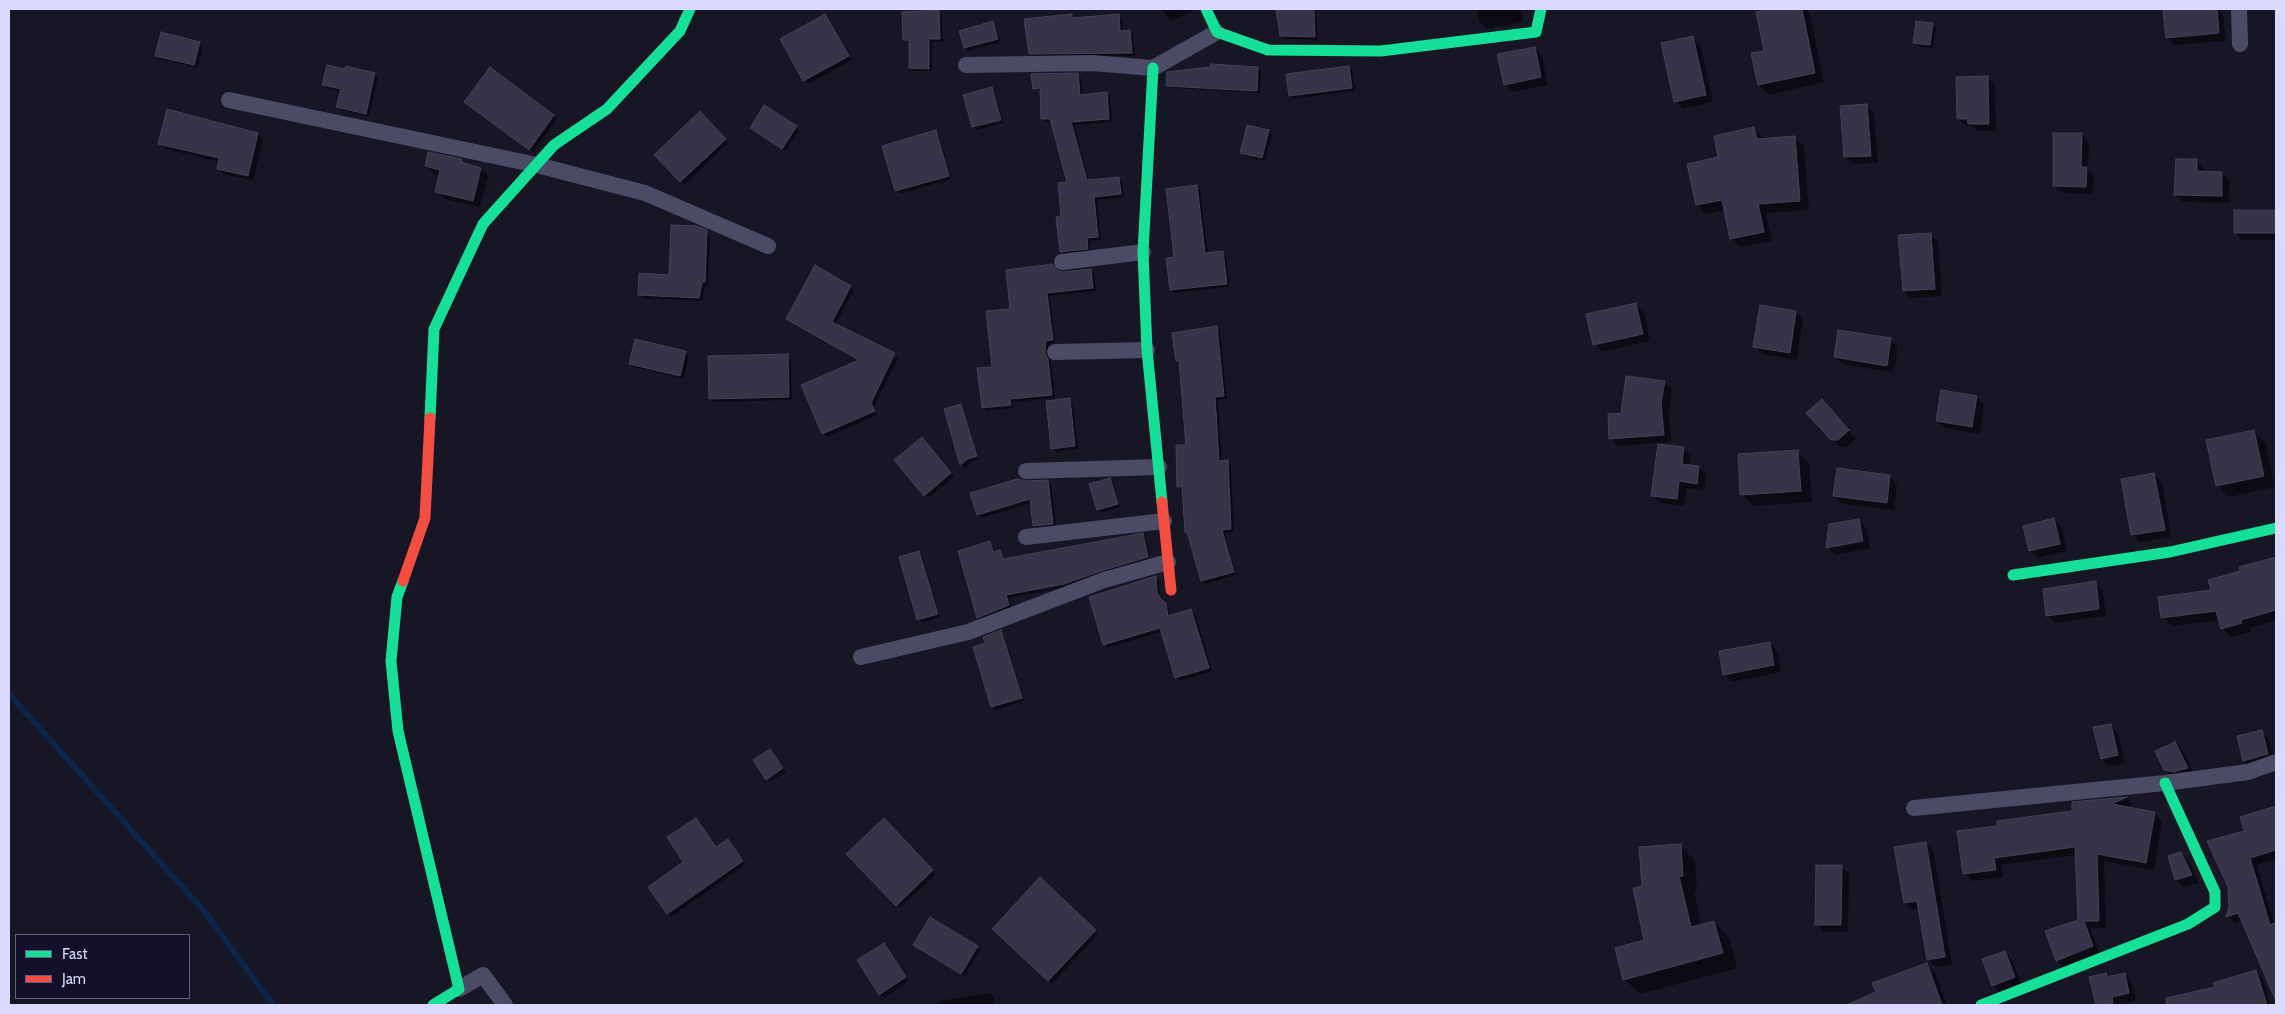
<!DOCTYPE html>
<html>
<head>
<meta charset="utf-8">
<style>
  body { margin:0 }
  #map { position:relative; width:2285px; height:1014px; overflow:hidden; background:#171624; font-family:Cabin,sans-serif }
  canvas { display:block }
  .frame { position:absolute; inset:0; border:10px solid #dbd9ff; pointer-events:none }
  .legend { position:absolute; left:15px; top:934px; width:175px; height:65px; box-sizing:border-box; background:#13102a; border:1px solid #63607f; margin:0; padding:6px 9px; list-style:none; font-size:15px; color:#dbd9ff }
  .legend li { display:flex; align-items:center; gap:10px; height:25px }
  .legend b { width:25px; border:1px solid #63607f }
</style>
</head>
<body>
<div id="map">
<canvas width="2285" height="1014"></canvas>
<div class="frame"></div>
<ul class="legend">
<li><b style="height:6px;background:#16e098"></b>Fast</li>
<li><b style="height:6px;background:#f24e42"></b>Jam</li>
</ul>
</div>
<script>
const ctx = document.querySelector('canvas').getContext('2d');
ctx.lineJoin = 'round';
function fillPath(path, color) {
  ctx.fillStyle = color;
  ctx.fill(path, 'evenodd');
}
function shape(rows) {
  const path = new Path2D();
  for (const r of rows) {
    path.moveTo(r[0], r[1]);
    for (let i = 2; i < r.length; i += 2) path.lineTo(r[i], r[i + 1]);
  }
  return path;
}
function stroke(path, color, width, dash) {
  ctx.strokeStyle = color;
  ctx.lineWidth = width;
  ctx.lineCap = dash ? 'butt' : 'round';
  ctx.setLineDash(dash || []);
  ctx.stroke(path);
}
fillPath(shape([
  [1162,9,1191,9,1192,12,1170,21],
  [1278,9,1316,9,1318,40,1285,39,1281,36],
  [1477,9,1521,9,1523,22,1487,29,1479,22],
  [1778,9,1805,9,1810,14,1824,82,1769,95,1759,85,1765,52,1757,13],
  [2164,9,2218,9,2223,14,2226,41,2174,45,2167,38],
  [938,12,942,15,943,42,932,42,932,71,914,71,911,68,910,43,904,40],
  [825,15,852,60,808,84,781,40],
  [1071,15,1076,19,1118,16,1122,19,1123,32,1130,31,1133,35,1135,56,1034,57,1030,53],
  [993,23,996,26,1001,42,968,51,965,47],
  [1932,24,1936,28,1933,48,1918,46,1915,42],
  [1693,38,1700,45,1713,102,1683,109,1675,101],
  [199,43,203,46,198,68,160,59,156,55],
  [1535,48,1542,56,1548,85,1513,92,1505,84],
  [1349,67,1352,70,1355,91,1293,99,1290,96],
  [1257,68,1261,71,1260,93,1171,88,1167,85],
  [375,74,378,77,369,117,341,110,337,107,341,91,327,88,324,85],
  [1078,74,1081,78,1083,96,1107,94,1110,97,1112,122,1074,125,1089,181,1119,178,1122,181,1124,197,1097,200,1101,240,1090,241,1091,252,1065,255,1062,252,1063,218,1069,184,1052,122,1046,122,1043,119,1041,91,1034,88],
  [1987,77,1995,85,1996,131,1977,131,1972,126,1966,126,1958,119],
  [991,88,995,92,1003,123,977,130,973,127,965,96],
  [469,105,553,116,557,119,533,152],
  [1866,106,1874,113,1878,163,1853,164,1845,157],
  [700,113,728,143,684,185,656,155],
  [796,127,799,130,786,151,751,128],
  [1754,128,1764,140,1794,137,1804,146,1809,210,1766,213,1772,241,1741,247,1731,238,1725,210,1706,214,1697,205,1720,158],
  [1268,131,1272,135,1265,161,1245,156,1242,153],
  [935,132,939,135,951,179,900,194,896,190],
  [257,134,263,139,253,181,224,174,218,168,220,162,166,149,160,144],
  [2082,134,2089,142,2088,171,2094,176,2093,194,2062,193,2055,185],
  [461,161,466,165,480,169,488,176,480,207,444,199,436,191,440,175,434,174,426,166],
  [2197,161,2204,168,2204,173,2222,173,2230,181,2229,203,2183,202,2175,195,2175,172],
  [1197,186,1200,190,1208,254,1222,253,1226,256,1230,287,1174,293,1171,290,1176,258],
  [2275,211,2276,240,2242,240,2235,233],
  [706,232,710,235,708,285,706,284,702,301,643,298,639,294,670,276],
  [1930,234,1938,242,1942,296,1911,298,1904,291],
  [1090,270,1094,273,1096,291,1050,296,1055,343,1049,344,1048,357,1051,363,1055,398,1013,402,1014,408,986,411,983,408,1012,310,1058,272],
  [850,287,854,290,835,325,898,358,874,407,877,415,827,437,823,433,802,386,860,360,787,319],
  [1636,305,1644,312,1650,341,1602,352,1594,344],
  [1796,312,1803,319,1797,360,1762,354,1754,346],
  [1216,328,1220,331,1227,399,1218,400,1222,462,1228,461,1231,465,1234,532,1225,533,1236,575,1205,584,1202,580,1189,534,1186,531,1183,490,1178,487,1187,446,1180,363,1177,360],
  [1890,340,1898,347,1894,373,1843,364,1835,357],
  [686,353,689,356,684,379,634,367,631,364],
  [787,356,791,359,792,400,714,402,710,399],
  [1664,382,1672,390,1669,412,1671,442,1618,446,1611,438,1622,415],
  [1942,392,1977,397,1984,405,1980,434,1945,428,1937,421],
  [1069,400,1073,403,1078,449,1056,452,1052,448],
  [961,405,964,409,979,459,971,462,965,468,961,464,945,410],
  [1829,408,1856,439,1846,447,1840,447,1832,440],
  [2254,431,2265,442,2275,487,2229,497,2218,486],
  [925,442,954,477,928,498,925,495],
  [1683,448,1691,456,1689,466,1698,467,1706,475,1704,491,1687,488,1684,506,1660,503,1652,495],
  [1798,452,1809,463,1812,502,1753,506,1742,494],
  [2154,474,2162,482,2171,537,2140,542,2133,535,2122,480],
  [1889,476,1897,484,1894,510,1842,504,1834,496],
  [1017,480,1047,482,1051,485,1056,527,1038,529,1034,526,1032,503,981,518,978,514],
  [1110,480,1113,483,1120,507,1101,513,1098,509],
  [1858,520,1866,528,1870,548,1835,555,1828,547],
  [2054,520,2062,527,2067,551,2038,558,2030,551],
  [1143,535,1146,538,1150,561,1068,587,1009,598,1012,609,982,620,978,617,990,543,995,553,1000,552,1005,560],
  [919,552,922,555,940,617,922,623,919,619],
  [2276,559,2276,621,2250,628,2250,632,2231,637,2222,628,2220,620,2172,626,2163,617,2212,591,2241,572,2240,568],
  [1155,577,1159,581,1160,596,1169,607,1170,616,1191,610,1195,614,1212,671,1180,681,1176,678,1163,631,1108,648,1104,644],
  [2095,583,2103,590,2106,616,2055,623,2047,615],
  [1001,631,1004,635,1024,701,996,710,992,706,986,644],
  [1770,643,1777,651,1781,672,1732,682,1724,674],
  [2110,725,2118,733,2125,763,2109,766,2102,759,2095,728],
  [2262,732,2269,739,2274,762,2252,768,2244,761,2239,737],
  [2175,743,2183,751,2195,775,2173,777,2165,769],
  [770,751,786,772,770,782,767,779],
  [2127,798,2133,805,2126,808,2155,814,2162,821,2154,870,2104,861,2106,928,2090,928,2100,954,2064,968,2057,960,2079,921,2077,855,2001,865,2003,877,1972,881,1965,873,1999,827,2074,812,2073,803],
  [2273,809,2276,811,2276,859,2257,865,2276,929,2275,985,2243,921,2235,923,2228,916,2246,832],
  [696,819,716,848,728,840,746,864,671,917,668,913,685,863],
  [884,820,936,874,900,908,848,854],
  [1926,843,1933,850,1952,964,1936,967,1928,959,1920,909,1913,910,1905,903,1896,848],
  [1680,845,1695,861,1697,890,1694,891,1701,926,1714,922,1729,937,1737,968,1640,994,1624,979,1645,941,1643,888],
  [2181,853,2189,861,2199,883,2183,887,2176,879],
  [1841,867,1849,874,1848,932,1824,932,1816,924],
  [1040,879,1098,934,1052,984,993,929],
  [884,944,909,981,884,998,880,994],
  [977,947,980,950,965,976,918,948],
  [2005,952,2012,960,2022,985,2000,993,1993,985],
  [1927,965,1936,974,1947,1005,1846,1005,1877,993],
  [2255,971,2263,979,2271,1005,2179,1005,2177,997,2216,988],
  [2106,974,2110,978,2125,974,2132,982,2136,1000,2119,1005,2097,1005,2091,978],
  [990,993,994,997,995,1005,940,1005,939,1001]
]), '#0007');
stroke(shape([
  [9,694,204,911,273,1005]
]), '#0c254a', 6);
const building = shape([
  [1276,9,1314,9,1315,37,1280,36,1276,9],
  [1773,9,1802,9,1815,73,1758,85,1751,53,1764,51,1756,12,1773,9],
  [2181,9,2217,9,2219,33,2166,38,2163,10,2181,9],
  [939,10,940,39,929,39,929,69,909,68,909,40,903,40,902,12,939,10],
  [825,14,849,56,803,81,780,39,825,14],
  [1072,14,1072,18,1119,14,1120,31,1130,30,1132,53,1029,54,1024,19,1072,14],
  [993,21,998,39,964,48,959,31,993,21],
  [1916,21,1933,23,1930,45,1913,43,1916,21],
  [161,32,200,42,194,65,155,56,161,32],
  [1693,36,1706,95,1674,102,1661,43,1693,36],
  [1535,47,1541,77,1504,85,1497,54,1535,47],
  [1211,64,1258,67,1257,91,1166,86,1167,72,1210,67,1211,64],
  [327,65,345,69,346,66,375,73,366,114,336,107,341,89,322,85,327,65],
  [1349,66,1352,88,1289,96,1286,74,1349,66],
  [490,67,554,115,529,150,464,102,490,67],
  [1078,73,1080,95,1107,92,1109,119,1071,122,1087,180,1119,177,1121,194,1094,197,1098,237,1087,238,1088,249,1060,252,1056,217,1061,216,1058,183,1067,182,1050,119,1041,119,1040,88,1033,89,1031,74,1078,73],
  [1988,76,1989,124,1968,124,1967,119,1957,119,1956,77,1988,76],
  [992,87,1001,120,972,127,963,95,992,87],
  [1867,104,1871,156,1844,157,1840,106,1867,104],
  [764,105,797,126,782,149,750,128,764,105],
  [167,109,258,133,248,176,217,169,219,158,158,144,167,109],
  [700,111,726,139,680,182,654,155,700,111],
  [1247,125,1269,130,1262,158,1240,153,1247,125],
  [1754,127,1757,139,1795,136,1800,201,1758,204,1764,232,1730,239,1722,200,1696,205,1687,164,1718,157,1714,136,1754,127],
  [936,130,949,176,895,191,882,146,936,130],
  [2053,133,2082,133,2081,167,2087,167,2086,187,2053,186,2053,133],
  [428,152,462,159,461,162,481,168,473,201,435,192,440,170,425,166,428,152],
  [2176,159,2197,159,2197,171,2222,172,2222,196,2174,195,2176,159],
  [1197,185,1205,253,1223,251,1227,284,1170,290,1166,258,1174,257,1166,189,1197,185],
  [2234,210,2275,210,2275,233,2234,233,2234,210],
  [671,225,697,226,707,230,705,282,702,282,699,298,638,295,639,273,669,275,671,225],
  [1931,233,1935,289,1903,291,1898,235,1931,233],
  [1052,264,1058,271,1063,272,1091,269,1093,288,1047,293,1053,340,1046,341,1045,353,1048,359,1052,395,1010,399,1011,405,982,408,977,368,992,367,986,311,1010,309,1006,270,1052,264],
  [815,265,851,286,832,322,895,353,871,403,875,411,822,434,801,385,859,360,786,319,815,265],
  [1636,303,1643,334,1593,345,1586,314,1636,303],
  [1760,305,1796,311,1790,353,1753,347,1760,305],
  [1217,326,1224,396,1215,397,1219,461,1228,460,1231,529,1222,530,1234,572,1201,581,1187,532,1185,532,1182,487,1177,487,1176,445,1186,445,1179,361,1176,361,1172,333,1217,326],
  [1838,330,1891,338,1887,366,1834,357,1838,330],
  [635,339,686,351,680,376,629,364,635,339],
  [788,354,789,397,709,399,708,356,788,354],
  [1626,376,1665,381,1661,403,1664,435,1609,439,1608,414,1621,413,1626,376],
  [1941,390,1977,396,1972,427,1936,421,1941,390],
  [1070,398,1075,446,1051,449,1046,401,1070,398],
  [1822,399,1849,430,1838,440,1831,440,1806,413,1822,399],
  [961,404,977,456,968,459,960,465,944,409,961,404],
  [2254,430,2264,476,2216,486,2206,440,2254,430],
  [922,437,951,473,924,496,894,460,922,437],
  [1658,444,1684,447,1682,464,1699,466,1697,484,1679,481,1677,499,1651,496,1658,444],
  [1798,450,1801,491,1740,495,1738,454,1798,450],
  [1837,468,1890,475,1887,503,1833,496,1837,468],
  [2154,473,2165,530,2131,535,2121,479,2154,473],
  [1110,478,1118,504,1097,510,1089,484,1110,478],
  [1017,479,1026,481,1048,480,1053,524,1033,526,1030,499,977,515,970,493,1017,479],
  [2054,518,2060,544,2029,551,2023,526,2054,518],
  [1859,519,1863,541,1826,548,1829,524,1859,519],
  [1143,533,1148,557,1101,571,1064,584,1006,595,1009,605,977,618,958,551,990,541,993,552,1000,550,1003,559,1143,533],
  [919,551,938,614,917,620,899,557,919,551],
  [2276,557,2276,610,2241,620,2242,623,2221,629,2216,611,2161,618,2158,597,2211,590,2208,580,2240,571,2239,567,2276,557],
  [1156,576,1157,592,1160,598,1166,603,1168,616,1191,609,1209,668,1175,678,1160,628,1103,645,1089,597,1156,576],
  [2096,581,2099,609,2046,616,2043,589,2096,581],
  [1001,630,1022,698,991,707,973,647,985,643,983,637,1001,630],
  [1770,642,1774,665,1723,675,1719,651,1770,642],
  [2111,724,2118,755,2101,759,2093,727,2111,724],
  [2262,730,2268,754,2243,761,2237,736,2262,730],
  [2175,742,2188,768,2173,772,2164,770,2155,751,2175,742],
  [770,749,783,768,766,780,753,760,770,749],
  [2127,797,2112,804,2155,812,2146,863,2097,854,2099,921,2084,921,2093,946,2056,961,2045,931,2078,920,2075,847,1994,858,1996,870,1963,874,1957,831,1997,826,1997,821,2072,811,2072,802,2127,797],
  [2276,806,2276,850,2250,858,2270,925,2276,922,2276,1001,2238,913,2226,917,2229,907,2228,887,2207,841,2244,831,2240,817,2276,806],
  [696,818,716,847,728,839,743,861,667,914,648,887,683,862,667,837,696,818],
  [884,818,933,870,896,906,846,854,884,818],
  [1926,842,1945,957,1927,960,1917,901,1904,903,1894,847,1926,842],
  [1681,844,1683,876,1679,876,1691,927,1714,921,1723,953,1623,980,1615,948,1644,940,1633,888,1642,886,1639,847,1681,844],
  [2181,852,2192,875,2175,880,2168,856,2181,852],
  [1816,865,1842,865,1841,925,1815,925,1816,865],
  [1040,877,1096,930,1048,981,992,929,1040,877],
  [930,917,978,946,961,974,913,945,930,917],
  [884,943,906,977,879,995,857,960,884,943],
  [2005,951,2015,977,1992,986,1982,959,2005,951],
  [1927,963,1942,1005,1846,1005,1876,992,1872,983,1927,963],
  [2256,970,2267,1005,2167,1005,2166,998,2215,987,2213,983,2256,970],
  [2106,973,2107,977,2125,973,2129,993,2112,997,2113,1003,2096,1005,2089,977,2106,973]
]);
fillPath(building, '#363446');
stroke(building, '#434158', 1);
stroke(shape([
  [2239,9,2240,44],
  [966,65,1092,63,1153,68,1217,32],
  [229,100,537,165,645,193,768,246],
  [1062,262,1143,252],
  [1055,352,1147,350],
  [1026,471,1159,467],
  [1026,537,1164,521],
  [861,657,968,632,1104,580,1168,562],
  [1914,808,2165,783,2248,772,2276,762],
  [459,989,483,975,505,1005]
]), '#4b4b65', 16);
stroke(shape([
  [1206,9,1217,32,1268,50,1381,51,1536,32,1541,9],
  [1153,68,1143,252,1147,350,1162,502],
  [430,418,434,329,483,224,554,145,607,109,680,31,690,9],
  [2013,575,2170,552,2276,528],
  [403,581,397,597,391,661,398,731,459,989,433,1005],
  [1981,1005,2188,924,2215,907,2215,892,2165,783]
]), '#16e098', 11);
stroke(shape([
  [1162,502,1171,590],
  [403,581,425,518,430,418]
]), '#f24e42', 11);
</script>
</body>
</html>
